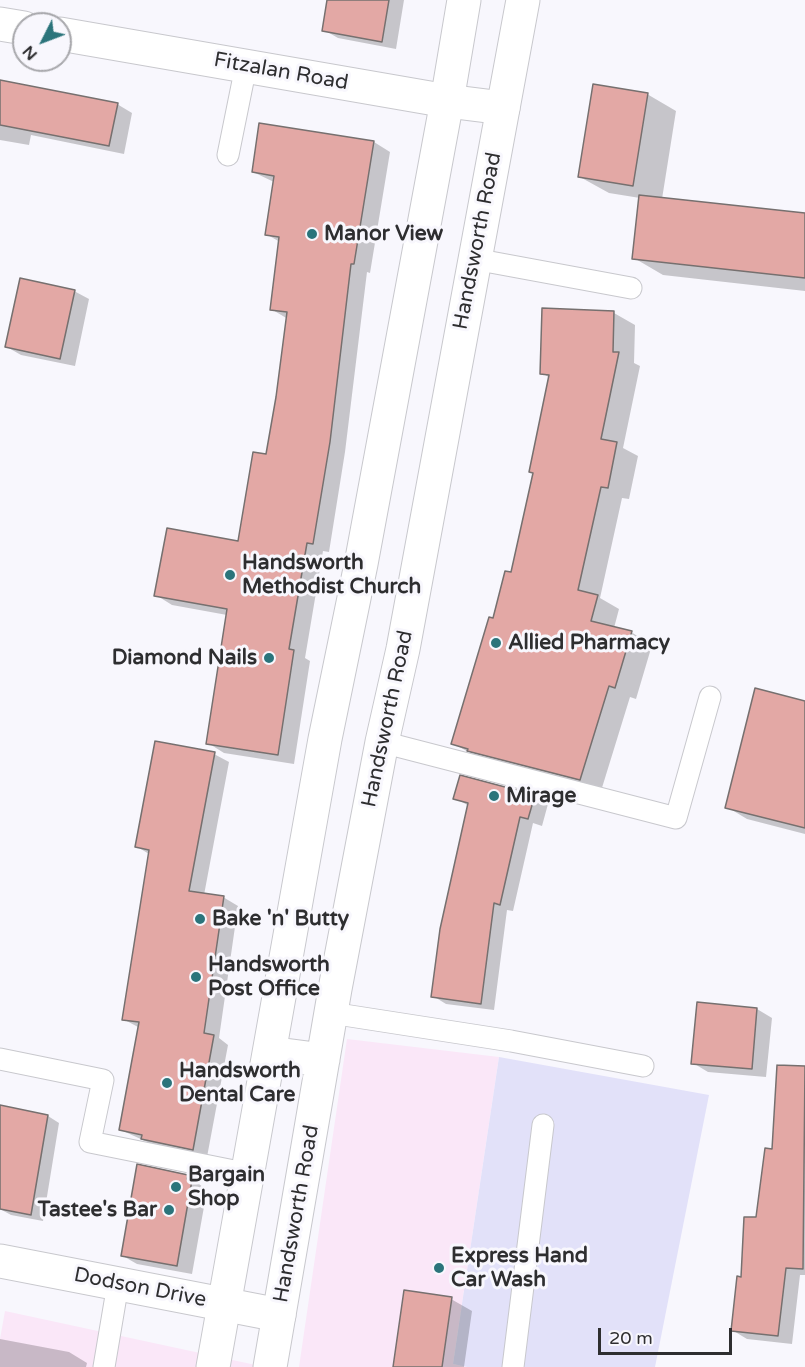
<!DOCTYPE html>
<html>
<head>
<meta charset="utf-8">
<style>
  body { margin:0 }
  #map { position:relative; width:805px; height:1367px; overflow:hidden; background:#f8f7fd; font-family:"Varela Round",sans-serif }
  canvas { display:block }
  .north { position:absolute; left:12px; top:12px; width:60px; height:60px; box-sizing:border-box; background:#f8f7fd; border:2px solid #a7a7ab; border-radius:50%; rotate:228deg; font-size:16px; font-weight:700; line-height:24px; text-align:center; color:#2e2e30 }
  .north::after { content:''; display:block; margin:auto; width:21px; height:27px; background:#2b747b; clip-path:polygon(50% 0,100% 100%,50% 72%,0 100%) }
  .scale { position:absolute; left:598px; top:1328px; width:134px; height:27px; box-sizing:border-box; border:3px solid #2e2e30; border-top:0; padding-left:8px; font-size:18px; line-height:21px; white-space:nowrap; color:#2e2e30; -webkit-text-stroke:4px #f8f7fd; paint-order:stroke }
</style>
</head>
<body>
<div id="map">
<canvas width="805" height="1367"></canvas>
<div class="north">N</div>
<div class="scale">20 m</div>
</div>
<script>
const ctx = document.querySelector('canvas').getContext('2d');
ctx.lineJoin = 'round';
function fillPath(path, color) {
  ctx.fillStyle = color;
  ctx.fill(path, 'evenodd');
}
function shape(rows) {
  const path = new Path2D();
  for (const r of rows) {
    path.moveTo(r[0], r[1]);
    for (let i = 2; i < r.length; i += 2) path.lineTo(r[i], r[i + 1]);
  }
  return path;
}
function stroke(path, color, width, dash) {
  ctx.strokeStyle = color;
  ctx.lineWidth = width;
  ctx.lineCap = dash ? 'butt' : 'round';
  ctx.setLineDash(dash || []);
  ctx.stroke(path);
}
function label(font, color, halo, rows, align = 'center') {
  ctx.font = font + ' "Varela Round",sans-serif';
  ctx.lineWidth = 6;
  ctx.setLineDash([]);
  ctx.textBaseline = 'middle';
  ctx.strokeStyle = halo;
  ctx.fillStyle = color;
  for (const [text, x, y, turn = 0] of rows) {
    ctx.save();
    ctx.translate(x, y);
    ctx.rotate((+turn || 0) * Math.PI / 180);
    ctx.textAlign = isNaN(turn) ? turn : align;
    if (halo) ctx.strokeText(text, 0, 0);
    ctx.fillText(text, 0, 0);
    ctx.restore();
  }
}
fillPath(shape([
  [347,1039,499,1057,453,1364,467,1367,299,1367],
  [5,1311,265,1367,0,1367,0,1339]
]), '#fae7f8');
fillPath(shape([
  [499,1057,709,1095,655,1367,467,1367,453,1364]
]), '#e2e1f9');
fillPath(shape([
  [329,0,404,0,396,49,338,38,324,30],
  [0,82,117,104,132,113,124,154,31,135,29,145,0,140],
  [647,94,676,111,662,199,805,215,805,291,663,275,634,258,640,198,609,193,580,177],
  [374,142,390,152,370,273,367,272,345,452,329,552,323,551,305,658,310,661,294,764,224,753,208,743,227,615,172,605,156,595,239,543,267,456,288,319,271,309,280,242,266,234,274,182,253,172],
  [74,291,89,299,75,366,21,355,7,347],
  [614,313,635,325,634,363,640,366,623,448,638,456,629,499,622,498,600,598,619,609,614,628,631,632,652,645,636,699,630,697,601,791,474,755,452,743,494,620,512,574,534,473,550,378,542,373],
  [805,703,805,834,747,819,727,807],
  [214,754,229,762,204,895,223,897,238,906,219,1038,228,1045,207,1157,158,1147,121,1130,138,1027,123,1019,149,854,136,846],
  [535,796,548,804,542,826,533,823,513,911,507,910,494,1010,446,1004,433,996,469,806,455,798],
  [757,1009,772,1018,766,1077,708,1072,693,1063],
  [776,1100,805,1101,805,1275,800,1275,792,1344,747,1339,732,1330,742,1278,773,1150],
  [0,1107,48,1116,59,1123,43,1221,11,1215,0,1209],
  [188,1176,207,1190,192,1274,137,1264,123,1256],
  [451,1299,472,1311,464,1367,395,1367],
  [0,1339,69,1352,87,1363,86,1367,0,1367]
]), '#0003');
const building = shape([
  [327,0,389,0,382,42,322,31,327,0],
  [0,80,118,103,109,146,0,125,0,80],
  [593,84,648,93,633,186,578,177,593,84],
  [259,123,374,141,354,264,351,264,330,442,313,544,307,543,289,649,294,650,278,755,206,744,227,609,154,596,167,528,238,541,253,452,266,454,276,397,287,312,270,310,279,237,265,235,274,176,252,172,259,123],
  [639,195,805,213,805,278,632,259,639,195],
  [20,278,75,290,60,359,5,347,20,278],
  [542,308,614,311,613,352,619,352,601,439,617,442,608,488,601,487,578,590,598,595,591,621,632,631,615,688,609,686,580,780,467,751,468,749,451,744,489,617,493,618,505,571,511,572,533,473,529,472,549,375,540,374,542,308],
  [755,688,805,701,805,828,725,808,755,688],
  [155,741,215,752,189,891,224,896,204,1033,214,1035,193,1150,141,1139,142,1135,119,1130,139,1022,122,1020,149,850,135,847,155,741],
  [460,775,535,795,528,819,520,817,500,905,494,903,481,1004,431,997,440,929,468,803,453,799,460,775],
  [697,1002,757,1008,752,1069,691,1064,697,1002],
  [777,1065,805,1066,803,1269,786,1268,778,1336,731,1331,737,1276,741,1277,744,1217,756,1217,765,1148,772,1149,777,1065],
  [0,1105,48,1115,31,1215,0,1209,0,1105],
  [137,1164,188,1175,187,1179,192,1180,177,1266,121,1256,137,1164],
  [404,1290,452,1297,442,1367,393,1367,404,1290]
]);
fillPath(building, '#e3a8a5');
stroke(building, '#76706f', 1.5);
const lane = shape([
  [228,155,246,66],
  [474,259,631,288],
  [382,742,676,818,710,697],
  [331,1013,511,1041,643,1066],
  [0,1059,103,1080,90,1142,249,1174],
  [104,1367,118,1284],
  [513,1367,543,1125]
]);
const street = shape([
  [0,24,24,28],
  [60,34,447,101,503,108],
  [0,1261,279,1315]
]);
const secondary = shape([
  [269,1053,323,1060],
  [213,1367,325,739,361,564,447,101,464,0],
  [270,1367,335,989,382,742,403,649,523,0]
]);
stroke(lane, '#c8c8cd', 23);
stroke(street, '#c8c8cd', 35);
stroke(secondary, '#c8c8cd', 35);
stroke(lane, '#fff', 21);
stroke(street, '#fff', 33);
stroke(secondary, '#fff', 33);
for (const [x, y, r, color] of [
  [312,234,6,"#2b747b"],
  [230,575,6,"#2b747b"],
  [496,643,6,"#2b747b"],
  [269,658,6,"#2b747b"],
  [494,796,6,"#2b747b"],
  [200,919,6,"#2b747b"],
  [196,977,6,"#2b747b"],
  [167,1083,6,"#2b747b"],
  [176,1187,6,"#2b747b"],
  [169,1210,6,"#2b747b"],
  [439,1268,6,"#2b747b"]
]) {
  const dot = new Path2D();
  dot.arc(x, y, r, 0, 2 * Math.PI);
  ctx.fillStyle = color;
  ctx.fill(dot);
  stroke(dot, '#f8f7fd', 2);
}
label('21px', '#2e2e30', '#f8f7fd', [
  ["Fitzalan Road",281,72,10],
  ["Handsworth Road",478,241,-79],
  ["Handsworth Road",388,719,-78],
  ["Handsworth Road",297,1214,-80],
  ["Dodson Drive",140,1288,11]
]);
label('bold 21px', '#2e2e30', '#f8f7fd', [
  ["Manor View",324,234],
  ["Handsworth",242,563],
  ["Methodist Church",242,587],
  ["Allied Pharmacy",508,643],
  ["Diamond Nails",257,658,"right"],
  ["Mirage",506,796],
  ["Bake 'n' Butty",212,919],
  ["Handsworth",208,965],
  ["Post Office",208,989],
  ["Handsworth",179,1071],
  ["Dental Care",179,1095],
  ["Bargain",188,1175],
  ["Shop",188,1199],
  ["Tastee's Bar",157,1210,"right"],
  ["Express Hand",451,1256],
  ["Car Wash",451,1280]
], 'left');
</script>
</body>
</html>
